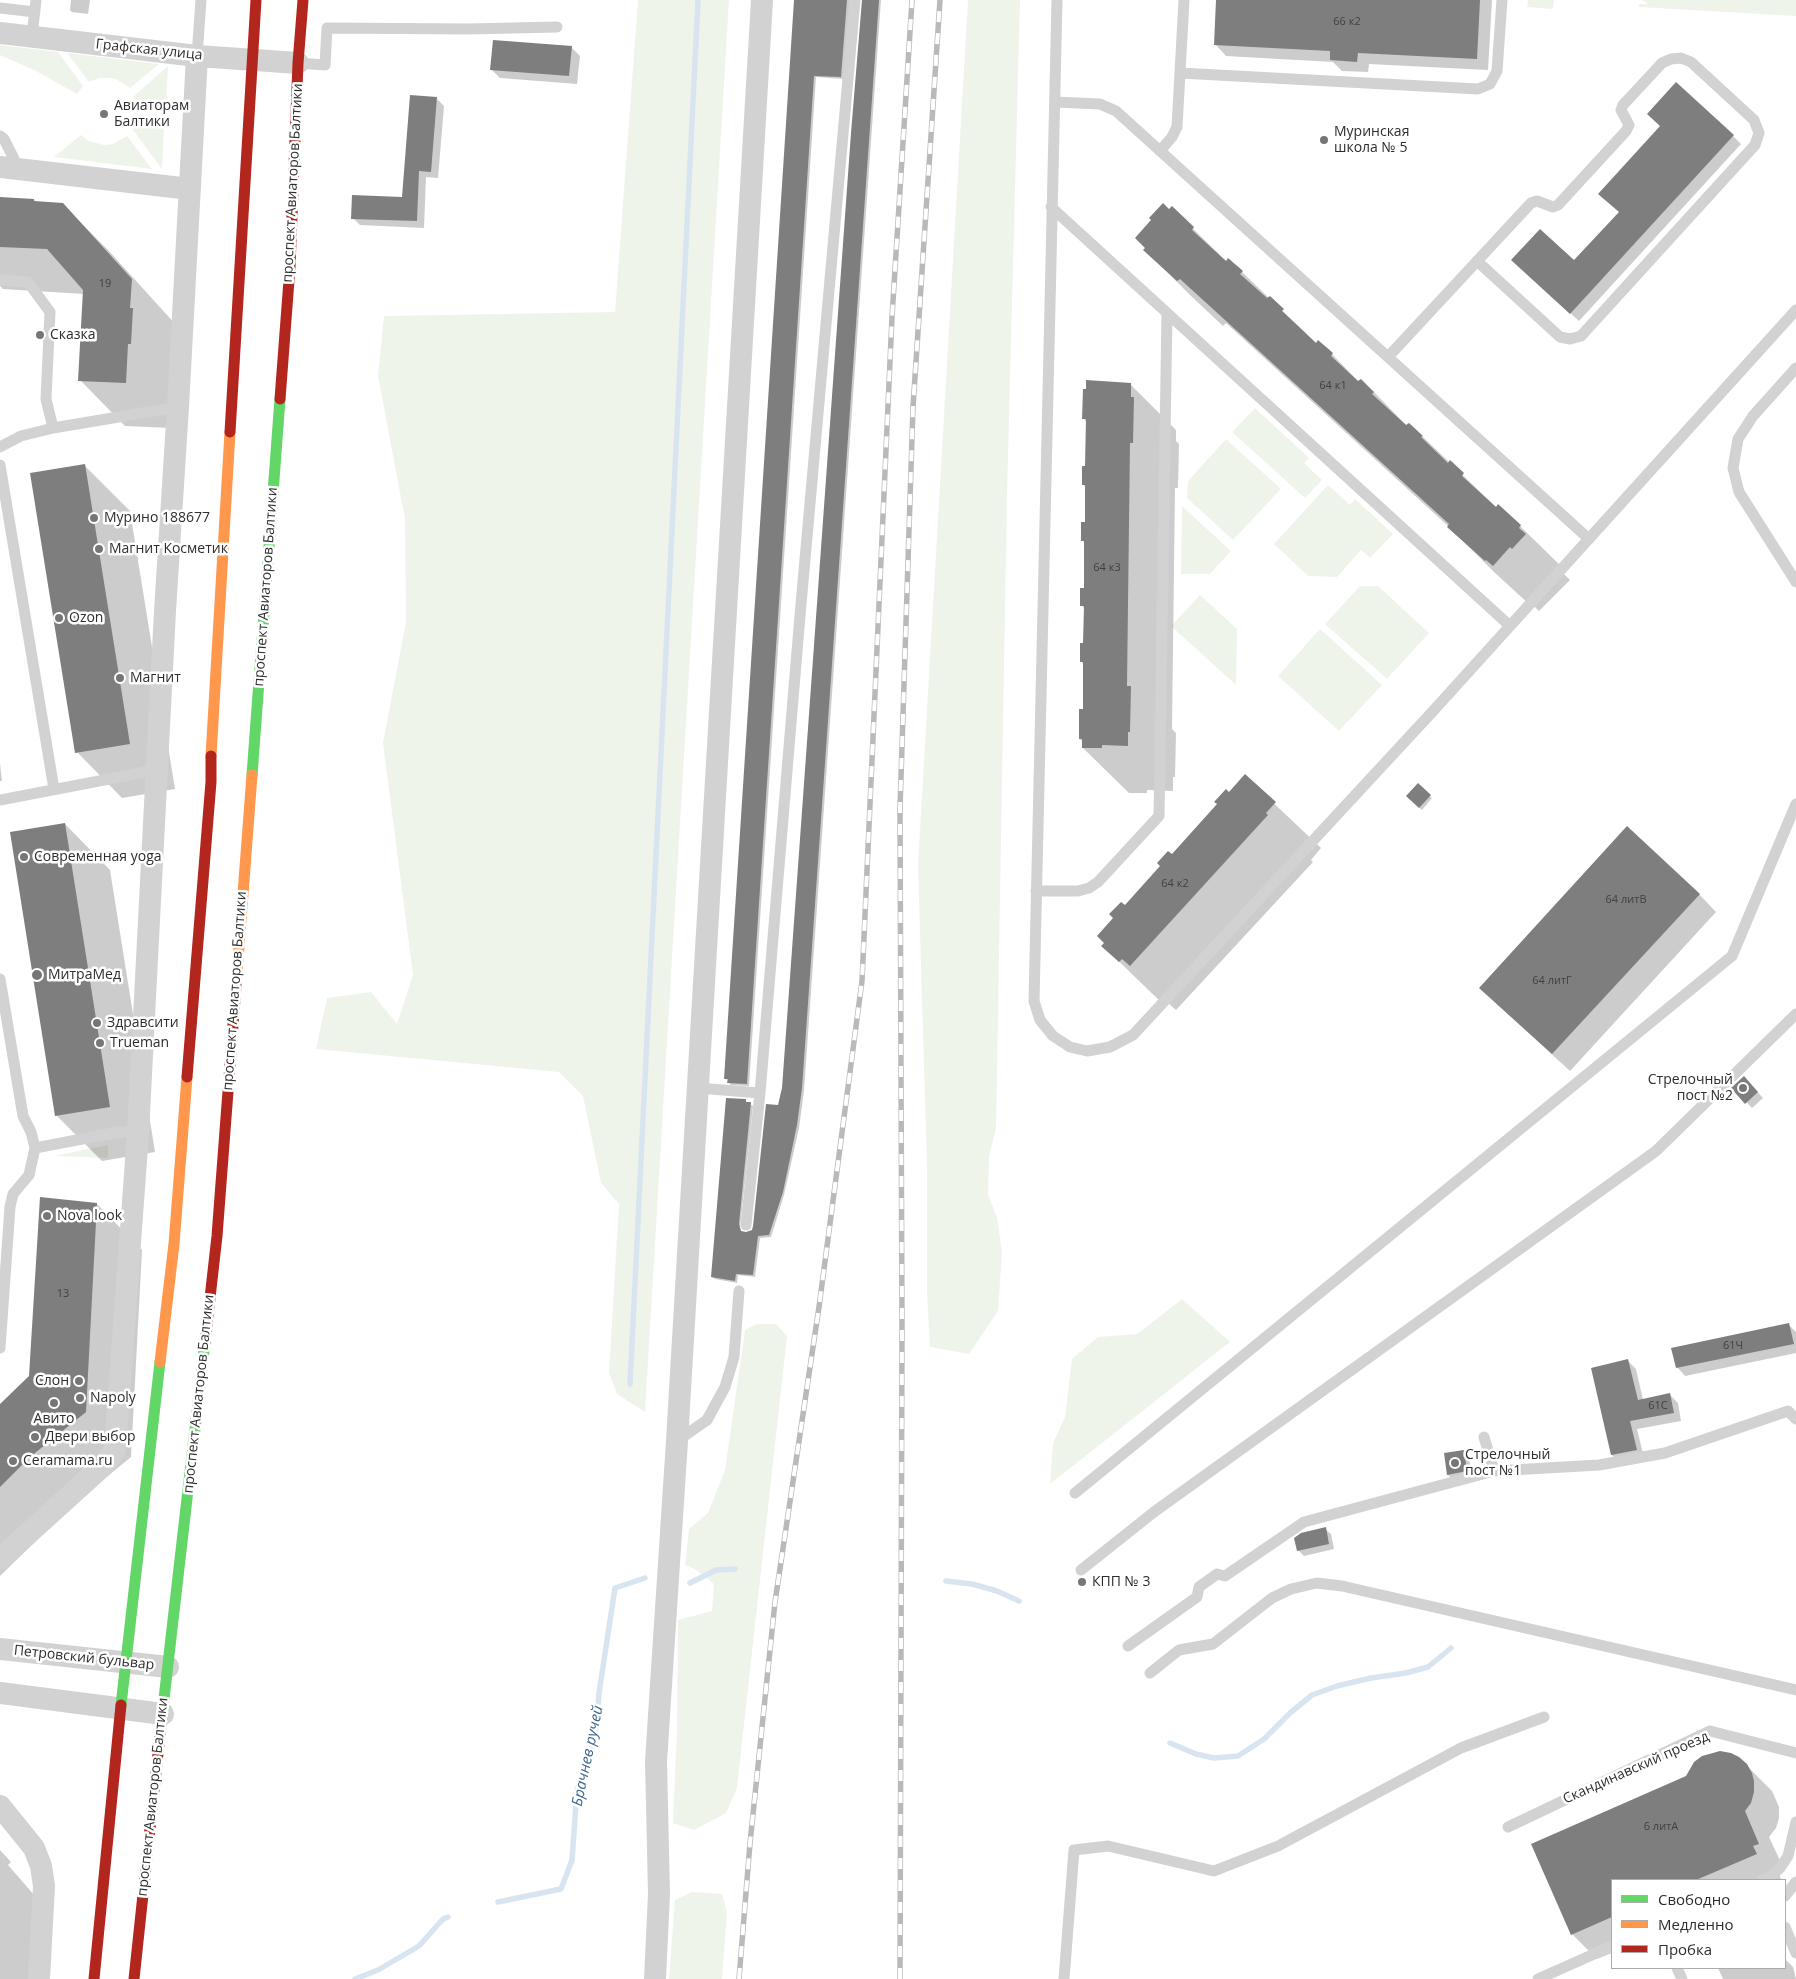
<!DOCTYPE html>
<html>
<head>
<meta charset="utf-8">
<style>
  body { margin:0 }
  #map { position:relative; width:1796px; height:1979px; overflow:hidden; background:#fff; font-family:"Open Sans",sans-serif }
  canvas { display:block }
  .legend { position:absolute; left:1611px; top:1879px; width:175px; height:90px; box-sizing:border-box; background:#fff; border:1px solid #ababab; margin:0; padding:6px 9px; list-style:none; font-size:15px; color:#2d2d2d }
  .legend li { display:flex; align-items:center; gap:10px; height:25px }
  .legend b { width:25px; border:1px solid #ababab }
</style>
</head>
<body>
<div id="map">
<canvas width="1796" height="1979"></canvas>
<ul class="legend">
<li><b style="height:6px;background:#63d668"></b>Свободно</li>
<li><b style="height:6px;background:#ff974d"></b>Медленно</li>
<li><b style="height:6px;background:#b3261e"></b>Пробка</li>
</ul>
</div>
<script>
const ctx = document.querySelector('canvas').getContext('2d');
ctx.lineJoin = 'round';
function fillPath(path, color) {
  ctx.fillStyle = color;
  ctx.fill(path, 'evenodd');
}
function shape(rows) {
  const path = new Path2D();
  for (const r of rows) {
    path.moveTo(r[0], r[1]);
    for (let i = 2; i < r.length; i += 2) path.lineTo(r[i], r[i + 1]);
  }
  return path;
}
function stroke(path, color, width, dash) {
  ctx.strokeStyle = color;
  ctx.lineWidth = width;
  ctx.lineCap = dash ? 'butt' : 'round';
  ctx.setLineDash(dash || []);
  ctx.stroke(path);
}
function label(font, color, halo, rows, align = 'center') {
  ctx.font = font + ' "Open Sans",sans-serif';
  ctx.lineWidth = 5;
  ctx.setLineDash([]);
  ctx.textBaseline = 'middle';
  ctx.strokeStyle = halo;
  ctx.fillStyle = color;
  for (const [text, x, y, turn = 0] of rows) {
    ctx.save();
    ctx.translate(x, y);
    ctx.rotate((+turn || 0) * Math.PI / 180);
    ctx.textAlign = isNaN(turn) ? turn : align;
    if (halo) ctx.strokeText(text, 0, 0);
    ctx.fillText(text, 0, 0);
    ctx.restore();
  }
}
fillPath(shape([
  [638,0,729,0,645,1412,617,1394,609,1373,619,1204,601,1183,583,1096,559,1072,316,1049,327,998,371,992,397,1024,413,975,383,743,406,622,405,519,378,376,384,316,615,312],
  [968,0,1020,0,1007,494,996,1129,989,1156,988,1195,997,1217,1002,1253,998,1311,969,1354,930,1347,927,1293,927,1167,918,865],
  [1528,0,1554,0,1553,9,1527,7],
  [1642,0,1796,0,1796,16,1639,7,1639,4,1648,4],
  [0,45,58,52,83,86,77,94,36,71,0,55],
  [67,53,159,64,130,88,116,79,109,78,99,78,89,82],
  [168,66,166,112,138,108,134,96],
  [137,121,164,125,162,169,133,130],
  [81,135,89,141,104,145,113,144,127,136,152,169,54,157],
  [1255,408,1309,458,1304,463,1322,480,1305,498,1232,432],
  [1226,439,1281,489,1233,540,1187,498,1188,481],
  [1328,485,1350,505,1355,499,1393,534,1370,558,1361,550,1337,577,1308,576,1274,544],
  [1182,506,1231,551,1210,574,1181,574],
  [1360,586,1378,586,1429,633,1387,679,1325,624],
  [1200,595,1237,629,1236,685,1171,626],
  [1320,629,1382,685,1339,731,1278,676],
  [108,1145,108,1158,54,1156],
  [1182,1299,1230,1342,1050,1484,1053,1443,1065,1417,1072,1359,1098,1337,1137,1334],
  [757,1324,776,1324,787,1336,737,1788,726,1813,694,1830,673,1823,677,1729,678,1620,712,1611,714,1584,695,1569,685,1565,689,1529,708,1513,725,1470,745,1330],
  [692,1892,722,1894,727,1912,722,1979,669,1979,675,1900]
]), '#eff4eb');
fillPath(shape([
  [71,0,90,0,88,14,72,12,70,10],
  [795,0,851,0,843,79,816,77,749,1086,731,1085,726,1079],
  [864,0,881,0,804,1091,799,1128,784,1195,771,1237,760,1238,755,1277,738,1275,737,1283,715,1279,712,1277,745,1101,753,1106,740,1228,742,1233,746,1234,753,1231,783,1089],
  [1217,0,1492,0,1488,70,1369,64,1368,72,1342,71,1333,62,1226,56,1215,44],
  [571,47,580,56,577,84,500,78,491,69],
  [437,99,444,106,438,178,426,177,424,228,360,225,353,218,403,199],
  [1733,136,1741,144,1579,321,1521,268,1575,262],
  [0,198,34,200,37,203,62,204,108,250,177,326,171,428,125,426,80,380,84,294,3,289,0,286],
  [1172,208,1227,262,1242,272,1317,344,1332,354,1359,382,1374,392,1407,426,1422,436,1497,508,1520,526,1566,571,1564,574,1570,580,1539,611,1532,604,1531,606,1494,572,1448,526,1226,323,1223,326,1190,295,1145,250],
  [1130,384,1176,430,1176,441,1179,444,1178,488,1175,488,1172,729,1176,733,1175,777,1173,777,1173,791,1147,790,1147,793,1129,793,1083,748,1083,742,1080,739,1084,710,1084,665,1081,661,1084,644,1085,609,1082,606,1085,589,1086,544,1082,540,1086,523,1086,488,1083,484,1087,467,1087,423,1084,419],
  [85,466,130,511,175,789,122,798,77,752],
  [0,763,2,781,0,781],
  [1245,776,1321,848,1311,860,1313,862,1176,1010,1168,1003,1165,1006,1103,946,1125,907],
  [1418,785,1432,798,1422,810,1407,796],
  [65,824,110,870,155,1152,102,1161,56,1115],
  [1699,894,1716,912,1570,1071,1498,1005],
  [1749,1083,1763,1098,1752,1108,1733,1088],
  [97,1204,142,1250,131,1457,76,1502,0,1576,0,1406,30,1376],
  [1789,1325,1796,1332,1796,1353,1685,1376,1677,1367],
  [1628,1361,1636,1369,1643,1400,1670,1395,1678,1403,1681,1421,1637,1429,1644,1458,1620,1463,1612,1455],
  [1463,1451,1469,1457,1472,1476,1454,1480,1448,1475,1445,1454],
  [1325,1529,1331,1534,1334,1549,1304,1556,1299,1551,1296,1538],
  [1746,1765,1772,1791,1779,1807,1779,1818,1776,1828,1769,1837,1784,1869,1778,1872,1781,1879,1612,1880,1612,1953,1597,1959,1572,1934,1533,1845],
  [0,1850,11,1862,8,1865,42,1904,38,1979,0,1979],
  [1785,1959,1793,1967,1796,1979,1723,1979,1718,1968,1785,1968]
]), '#0003');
stroke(shape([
  [630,1384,698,0],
  [946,1581,972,1584,997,1591,1019,1601],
  [690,1583,716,1570,735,1569],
  [1170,1743,1196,1754,1214,1758,1238,1756,1264,1739,1290,1713,1312,1695,1337,1686,1371,1678,1406,1673,1428,1667,1451,1648],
  [498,1902,561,1889,572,1860,577,1790,591,1749,597,1723,599,1693,615,1588,645,1578],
  [355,1979,378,1970,419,1946,443,1919,448,1917]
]), '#d8e5f0', 5.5);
fillPath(shape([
  [794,0,847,0,841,77,814,76,747,1084,727,1083,728,1079,724,1079],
  [862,0,879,0,802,1088,797,1125,783,1192,769,1235,758,1236,753,1275,736,1274,735,1281,711,1277,726,1098,746,1099,746,1102,751,1102,739,1224,741,1231,746,1232,752,1230,753,1226,766,1104,778,1105,782,1088,851,133],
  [1216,0,1480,0,1477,59,1358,53,1357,62,1330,60,1330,51,1214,45],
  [493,40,572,46,569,76,490,70],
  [1676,82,1734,135,1570,314,1511,260,1540,229,1574,260,1619,212,1598,194,1660,126,1647,114],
  [410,95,437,97,431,172,419,171,417,221,351,219,352,195,402,197],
  [0,197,34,199,34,201,63,203,132,279,130,308,133,308,131,344,128,344,126,383,78,381,83,290,47,249,0,247],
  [1163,203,1169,209,1172,206,1194,227,1192,230,1226,261,1228,258,1243,271,1240,274,1267,298,1270,296,1284,309,1282,311,1297,325,1316,343,1318,340,1333,353,1331,356,1358,381,1361,379,1374,392,1372,394,1406,425,1409,423,1423,436,1421,437,1448,463,1450,460,1464,473,1462,476,1496,507,1498,504,1521,525,1519,528,1526,534,1512,549,1510,547,1493,566,1486,560,1485,561,1447,527,1449,524,1180,279,1177,281,1143,250,1145,248,1135,238,1151,220,1149,218],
  [1086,380,1131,383,1131,397,1134,397,1133,443,1130,443,1127,686,1131,686,1130,732,1128,732,1128,746,1102,745,1102,748,1082,748,1082,739,1079,739,1079,709,1083,709,1083,662,1080,662,1080,643,1083,643,1084,606,1080,606,1080,588,1084,588,1084,541,1081,541,1081,522,1085,522,1085,485,1082,485,1082,466,1085,466,1086,419,1082,419,1083,389,1086,389],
  [85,464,130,744,75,753,30,473],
  [1245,774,1276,802,1266,813,1268,815,1130,966,1122,959,1119,962,1101,946,1104,943,1097,936,1113,918,1109,914,1121,902,1125,905,1160,866,1157,863,1168,851,1172,854,1217,804,1214,802,1226,789,1229,792],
  [1418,783,1431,795,1419,808,1406,796],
  [65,823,110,1107,55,1116,10,832],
  [1627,826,1700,894,1552,1054,1479,988],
  [1744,1076,1758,1092,1745,1104,1731,1088],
  [40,1197,97,1203,86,1412,30,1457,0,1487,0,1404,29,1376],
  [1789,1323,1794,1344,1676,1368,1671,1348],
  [1628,1359,1638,1400,1670,1393,1674,1413,1630,1421,1637,1450,1611,1455,1591,1368],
  [1464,1450,1467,1471,1447,1475,1444,1453],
  [1326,1527,1329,1544,1297,1551,1294,1538,1301,1533],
  [1720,1751,1731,1753,1739,1757,1747,1764,1752,1773,1754,1781,1754,1792,1751,1803,1745,1811,1759,1844,1753,1846,1757,1854,1696,1880,1612,1880,1612,1917,1571,1935,1531,1844,1686,1776,1694,1762,1702,1756]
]), '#7e7e7e');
stroke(shape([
  [1057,0,1034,1001,1040,1020,1053,1036,1070,1047,1087,1051,1110,1047,1133,1035,1434,710,1796,310],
  [0,8,35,12],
  [32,36,36,0],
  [197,56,201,0],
  [298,63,325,65,327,28,469,29,557,27],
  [1180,73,1478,89,1490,84,1497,71,1502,0],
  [1055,102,1100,104,1116,111,1589,539],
  [0,136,4,139,19,169],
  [1160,151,1172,137,1177,127,1184,0],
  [1051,207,1510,626],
  [0,280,28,282,50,312,46,399,53,428],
  [1388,357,1531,203,1537,201,1553,207,1558,205,1626,131,1629,125,1621,110,1623,105,1662,63,1671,59,1681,58,1691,62,1754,120,1759,133,1755,145,1581,336,1570,339,1560,337,1477,261],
  [1796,368,1753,416,1738,439,1733,468,1739,492,1796,582],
  [0,447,21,436,53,428,178,407],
  [0,465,54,789],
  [0,800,156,770],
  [1036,891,1078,891,1089,888,1098,882,1159,816,1167,313],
  [0,979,23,1116,31,1132,35,1148],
  [698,1088,760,1093,801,604,855,0],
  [746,1225,760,1093],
  [0,1348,10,1207,13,1194,29,1175,35,1148,119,1132,138,1133],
  [1484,1437,1494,1471,1599,1465,1665,1453,1788,1411,1796,1419],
  [677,1441,707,1420,725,1387,734,1357,739,1291],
  [1075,1493,1732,956,1796,804],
  [1081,1570,1154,1512,1656,1151,1796,1014],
  [1128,1646,1197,1597,1199,1587,1217,1574,1225,1576,1304,1522,1494,1471],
  [1150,1673,1179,1650,1213,1644,1272,1598,1291,1589,1317,1583,1342,1586,1796,1690],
  [1508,1827,1710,1731,1796,1753],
  [1762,1880,1770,1877,1780,1868,1788,1856,1796,1822],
  [1785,1896,1796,1882],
  [1785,1927,1796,1953],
  [1677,1968,1682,1979],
  [1064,1979,1074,1850,1108,1846,1214,1871,1278,1846,1461,1748,1544,1717],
  [1538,1979,1612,1946]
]), '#d2d2d2', 11);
stroke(shape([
  [0,33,197,56,298,63],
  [0,167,190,189],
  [0,1559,107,1462,115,1449,138,1133,165,611,178,407,197,56],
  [0,1649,168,1667],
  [0,1693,163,1714],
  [0,1806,34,1848,41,1866,44,1886,39,1979],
  [655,1979,659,1894,656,1761,677,1441,762,0]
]), '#d2d2d2', 22);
stroke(shape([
  [252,775,280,399],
  [121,1705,160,1362],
  [162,1716,205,1342]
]), '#63d668', 11);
stroke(shape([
  [211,756,230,432],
  [236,986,252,775],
  [160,1362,174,1244,187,1077]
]), '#ff974d', 11);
stroke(shape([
  [280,399,290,267,298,63,303,0],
  [230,432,256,0],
  [187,1077,211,782,211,756],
  [205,1342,217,1236,236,986],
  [94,1979,121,1705],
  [134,1979,162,1716]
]), '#b3261e', 11);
const rail = shape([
  [739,1979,750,1843,775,1602,819,1307,862,981,892,317,912,0],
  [900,1979,902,1327,900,808,913,407,940,0]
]);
stroke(rail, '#b9b9b9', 5.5);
stroke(rail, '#fff', 4, [11]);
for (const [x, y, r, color] of [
  [104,114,5,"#767676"],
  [1324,140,5,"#767676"],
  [40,335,5,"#767676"],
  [94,518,5,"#767676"],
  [99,549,5,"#767676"],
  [59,618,5,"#767676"],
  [120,678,5,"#767676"],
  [24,857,5,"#767676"],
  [37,975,6,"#767676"],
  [97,1023,5,"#767676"],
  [100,1043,5,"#767676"],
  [1743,1088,5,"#767676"],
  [47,1216,5,"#767676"],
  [79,1381,5,"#767676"],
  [80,1398,5,"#767676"],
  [54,1403,5,"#767676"],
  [35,1437,5,"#767676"],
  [13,1461,5,"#767676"],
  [1455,1463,5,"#767676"],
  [1082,1582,5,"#767676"]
]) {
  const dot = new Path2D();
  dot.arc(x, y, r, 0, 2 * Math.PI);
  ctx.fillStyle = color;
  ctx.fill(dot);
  stroke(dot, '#fff', 2);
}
label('11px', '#414141', null, [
  ["66 к2",1347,22],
  ["19",105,284],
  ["64 к1",1333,386],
  ["64 к3",1107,568],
  ["64 к2",1175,884],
  ["64 литВ",1626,900],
  ["64 литГ",1552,981],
  ["13",63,1294],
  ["61Ч",1733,1346],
  ["61С",1658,1406],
  ["6 литА",1661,1827]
]);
label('14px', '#2d2d2d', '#fff', [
  ["Графская улица",149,50,6],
  ["проспект Авиаторов Балтики",293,183,-87],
  ["проспект Авиаторов Балтики",266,587,-86],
  ["проспект Авиаторов Балтики",235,991,-86],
  ["проспект Авиаторов Балтики",199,1394,-84],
  ["Петровский бульвар",84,1658,6],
  ["Скандинавский проезд",1636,1768,-24],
  ["проспект Авиаторов Балтики",153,1797,-84]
]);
label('14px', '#2d2d2d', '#fff', [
  ["Авиаторам",114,106],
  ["Балтики",114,122],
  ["Муринская",1334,132],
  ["школа № 5",1334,148],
  ["Сказка",50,335],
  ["Мурино 188677",104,518],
  ["Магнит Косметик",109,549],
  ["Ozon",69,618],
  ["Магнит",130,678],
  ["Современная yoga",34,857],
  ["МитраМед",48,975],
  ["Здравсити",107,1023],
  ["Trueman",110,1043],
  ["Стрелочный",1733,1080,"right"],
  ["пост №2",1733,1096,"right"],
  ["Nova look",57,1216],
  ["Слон",69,1381,"right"],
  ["Napoly",90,1398],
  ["Авито",54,1419,"center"],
  ["Двери выбор",45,1437],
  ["Стрелочный",1465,1455],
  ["пост №1",1465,1471],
  ["Ceramama.ru",23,1461],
  ["КПП № 3",1092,1582]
], 'left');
label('italic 15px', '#3d678e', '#fff', [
  ["Брачнев ручей",588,1756,-78]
]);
</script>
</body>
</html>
